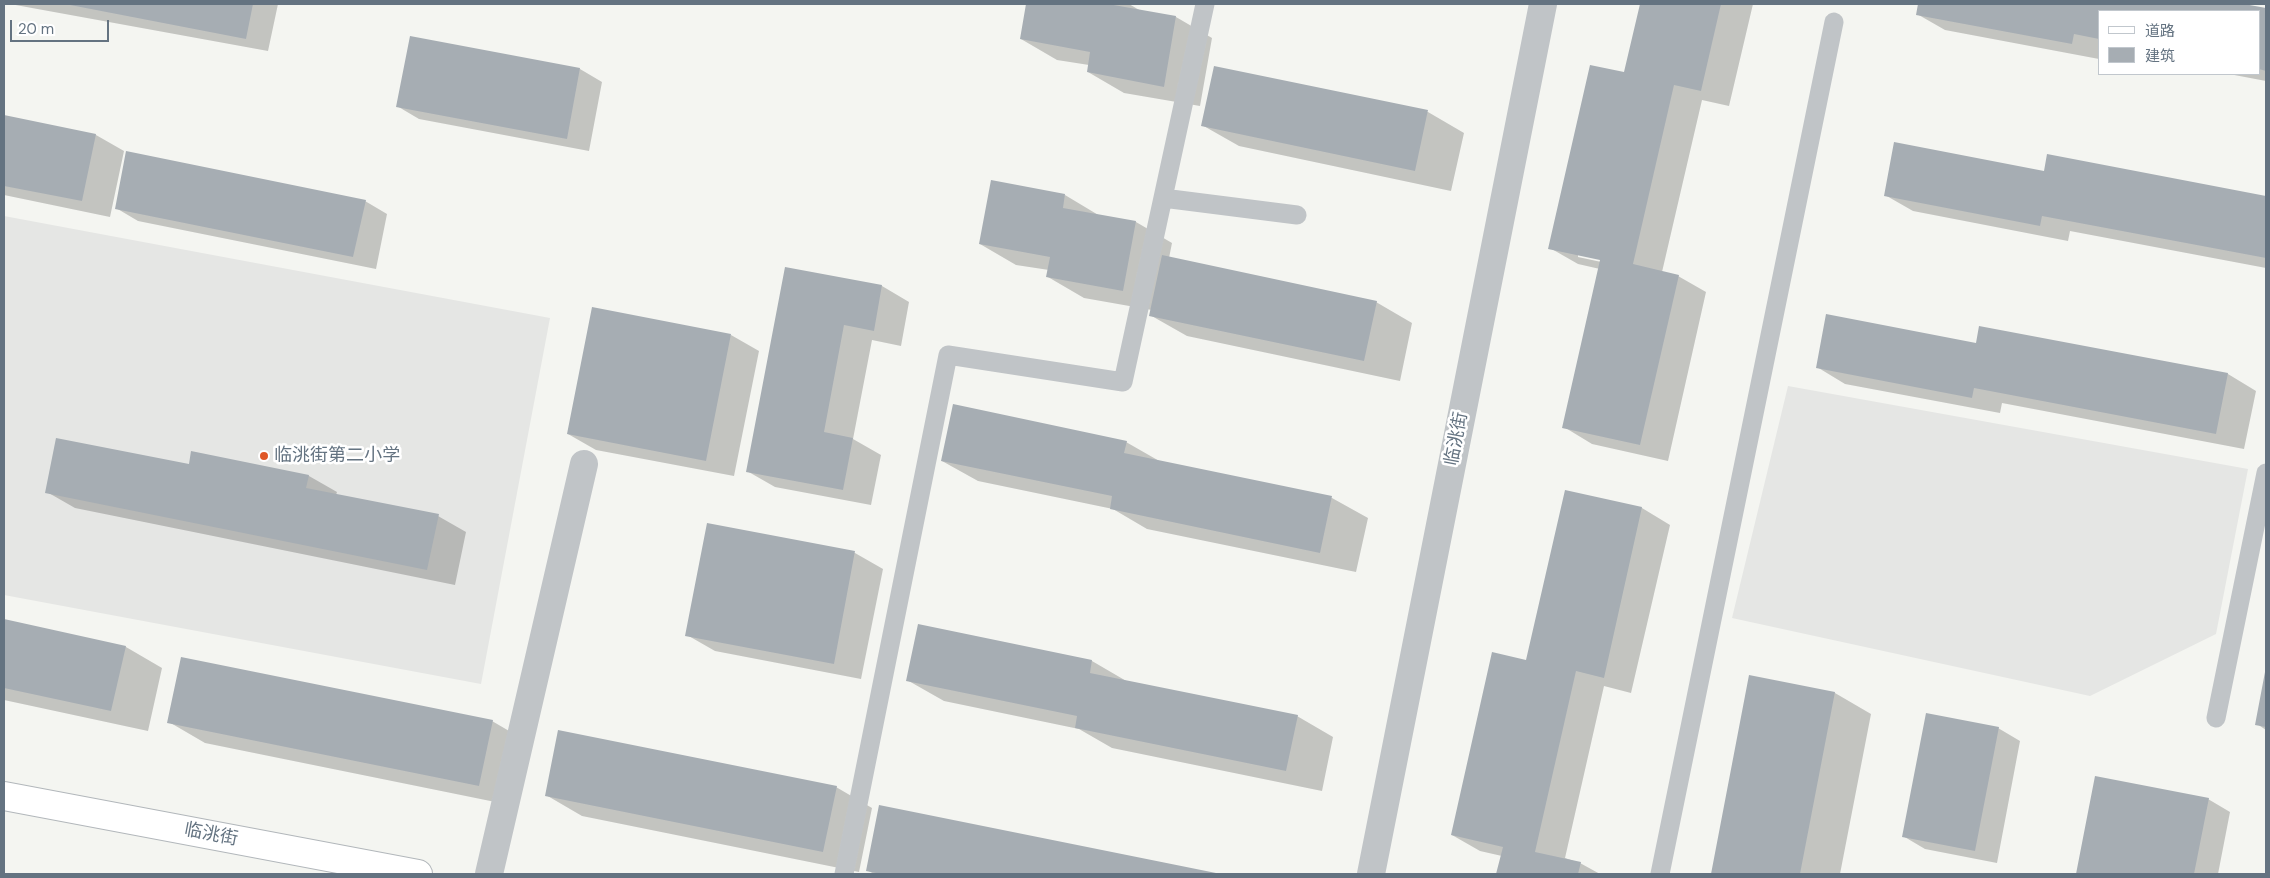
<!DOCTYPE html>
<html>
<head>
<meta charset="utf-8">
<style>
  body { margin:0 }
  #map { position:relative; width:2270px; height:878px; overflow:hidden; background:#f4f5f1; font-family:"DM Sans","Noto Sans SC",sans-serif }
  canvas { display:block }
  .frame { position:absolute; inset:0; border:5px solid #647381; pointer-events:none }
  .legend { position:absolute; left:2098px; top:10px; width:162px; height:65px; box-sizing:border-box; background:#fff; border:1px solid #c1c7cd; margin:0; padding:6px 9px; list-style:none; font-size:15px; color:#647381 }
  .legend li { display:flex; align-items:center; gap:10px; height:25px }
  .legend b { width:25px; border:1px solid #c1c7cd }
  .scale { position:absolute; left:10px; top:20px; width:99px; height:22px; box-sizing:border-box; border:2px solid #647381; border-top:0; padding-left:6px; font-size:15px; line-height:18px; white-space:nowrap; color:#647381; -webkit-text-stroke:4px #fff; paint-order:stroke }
</style>
</head>
<body>
<div id="map">
<canvas width="2270" height="878"></canvas>
<div class="frame"></div>
<ul class="legend">
<li><b style="height:6px;background:#fff"></b>道路</li>
<li><b style="height:14px;background:#a6adb3"></b>建筑</li>
</ul>
<div class="scale">20 m</div>
</div>
<script>
const ctx = document.querySelector('canvas').getContext('2d');
ctx.lineJoin = 'round';
function fillPath(path, color) {
  ctx.fillStyle = color;
  ctx.fill(path, 'evenodd');
}
function shape(rows) {
  const path = new Path2D();
  for (const r of rows) {
    path.moveTo(r[0], r[1]);
    for (let i = 2; i < r.length; i += 2) path.lineTo(r[i], r[i + 1]);
  }
  return path;
}
function stroke(path, color, width, dash) {
  ctx.strokeStyle = color;
  ctx.lineWidth = width;
  ctx.lineCap = dash ? 'butt' : 'round';
  ctx.setLineDash(dash || []);
  ctx.stroke(path);
}
function label(font, color, halo, rows, align = 'center') {
  ctx.font = font + ' "DM Sans","Noto Sans SC",sans-serif';
  ctx.lineWidth = 5;
  ctx.setLineDash([]);
  ctx.textBaseline = 'middle';
  ctx.strokeStyle = halo;
  ctx.fillStyle = color;
  for (const [text, x, y, turn = 0] of rows) {
    ctx.save();
    ctx.translate(x, y);
    ctx.rotate((+turn || 0) * Math.PI / 180);
    ctx.textAlign = isNaN(turn) ? turn : align;
    if (halo) ctx.strokeText(text, 0, 0);
    ctx.fillText(text, 0, 0);
    ctx.restore();
  }
}
fillPath(shape([
  [4,216,550,318,481,684,4,595],
  [1788,386,2248,469,2216,634,2090,696,1732,618]
]), '#e5e6e4');
fillPath(shape([
  [10,4,278,4,268,51],
  [1027,4,1129,4,1141,11,1176,17,1212,38,1200,106,1124,93,1088,72,1089,65,1057,60,1021,39],
  [1641,4,1753,4,1729,106,1702,100,1662,272,1678,276,1706,292,1668,461,1592,444,1564,427,1600,269,1578,264,1550,248,1625,74],
  [1578,254,1607,260,1606,263,1578,257],
  [1919,4,2238,4,2266,9,2266,81,2229,74,2259,74,2259,11,2099,11,2099,59,1945,30,1917,14],
  [580,69,602,82,589,151,419,119,397,106],
  [1428,112,1464,133,1451,191,1239,146,1202,125],
  [4,116,96,135,124,151,110,217,4,195],
  [2048,155,2266,197,2266,268,2070,231,2068,241,1913,211,1885,195,2045,172],
  [1065,195,1100,216,1136,222,1172,243,1169,258,1376,302,1412,323,1400,381,1187,336,1150,315,1152,310,1084,298,1048,277,1049,270,1016,265,980,244],
  [365,201,387,214,376,269,138,221,116,208],
  [786,268,882,286,909,302,901,346,872,340,853,439,881,455,871,505,775,487,747,471],
  [1980,327,2228,374,2256,391,2244,449,2002,403,2000,413,1845,384,1817,367,1977,344],
  [731,335,759,351,734,476,596,450,568,434],
  [1126,442,1161,462,1332,498,1368,518,1356,572,1147,529,1113,509,978,481,942,461],
  [192,452,309,476,337,492,336,495,438,516,466,532,455,585,75,508,47,492,190,466],
  [1566,491,1642,508,1670,525,1631,693,1604,686,1565,858,1580,863,1600,874,1498,874,1502,856,1480,851,1452,835,1527,661],
  [708,524,855,553,883,569,861,679,715,651,687,635],
  [4,621,126,647,162,668,148,731,4,700],
  [919,625,1092,661,1128,682,1297,716,1333,737,1322,791,1112,748,1079,729,944,701,907,680],
  [2266,674,2266,730,2257,724],
  [1750,677,1835,693,1871,714,1840,874,1712,874],
  [492,721,528,742,515,806,205,743,169,722],
  [1998,728,2020,741,1997,863,1925,849,1903,836],
  [836,787,872,808,859,872,582,816,546,795],
  [2208,799,2230,812,2218,874,2077,873],
  [880,806,1214,874,874,874,867,870]
]), '#0003');
fillPath(shape([
  [65,4,253,4,246,39],
  [1026,4,1108,4,1176,16,1164,87,1087,72,1090,52,1020,39],
  [1640,4,1721,4,1701,91,1674,85,1633,264,1679,275,1640,445,1562,428,1600,260,1548,249,1590,65,1624,72],
  [1918,4,2244,4,2266,8,2266,71,2259,69,2259,11,2099,11,2099,39,2074,34,2072,44,1916,15],
  [410,36,580,68,567,139,396,107],
  [1214,66,1428,110,1415,171,1201,126],
  [4,115,96,134,82,201,4,186],
  [1894,142,2044,171,2047,154,2266,196,2266,258,2042,216,2040,226,1884,196],
  [126,151,366,200,353,257,115,209],
  [991,180,1065,194,1063,208,1136,221,1123,291,1046,277,1050,257,979,244],
  [1162,255,1377,301,1364,361,1149,316],
  [785,267,882,285,874,331,844,325,824,432,853,438,843,490,746,472],
  [592,307,731,334,706,461,567,434],
  [1826,314,1976,343,1979,326,2228,373,2216,434,1974,388,1972,398,1816,368],
  [953,404,1127,441,1124,453,1332,496,1320,553,1110,509,1112,496,941,461],
  [56,438,189,464,191,451,309,475,306,488,439,514,427,570,45,493],
  [1565,490,1642,507,1604,678,1576,671,1535,852,1581,862,1578,874,1496,874,1503,847,1451,835,1492,652,1526,660],
  [707,523,855,551,834,664,685,636],
  [4,619,126,646,111,711,4,688],
  [918,624,1092,660,1090,673,1298,715,1286,771,1075,728,1077,716,906,681],
  [181,657,493,720,479,786,167,723],
  [2265,672,2266,672,2266,727,2255,725],
  [1749,675,1835,692,1800,874,1711,874],
  [1926,713,1999,727,1975,851,1902,837],
  [558,730,837,786,823,852,545,796],
  [2095,776,2209,798,2194,874,2076,874],
  [879,805,1216,873,1216,874,881,874,866,871]
]), '#a6adb3');
const secondary = shape([
  [4,796,418,874]
]);
stroke(secondary, '#b2b7bb', 30);
stroke(shape([
  [1163,198,1297,215],
  [2216,718,2266,473],
  [844,874,948,355,1123,382,1205,4],
  [1660,874,1834,22]
]), '#c0c4c7', 19);
stroke(shape([
  [489,874,584,464],
  [1371,874,1543,4]
]), '#c0c4c7', 28);
stroke(secondary, '#fff', 28);
for (const [x, y, r, color] of [
  [264,456,5,"#df5727"]
]) {
  const dot = new Path2D();
  dot.arc(x, y, r, 0, 2 * Math.PI);
  ctx.fillStyle = color;
  ctx.fill(dot);
  stroke(dot, '#fff', 2);
}
label('18px', '#647381', '#fff', [
  ["临洮街",1457,439,-79],
  ["临洮街",211,835,11]
]);
label('18px', '#647381', '#fff', [
  ["临洮街第二小学",274,456]
], 'left');
</script>
</body>
</html>
